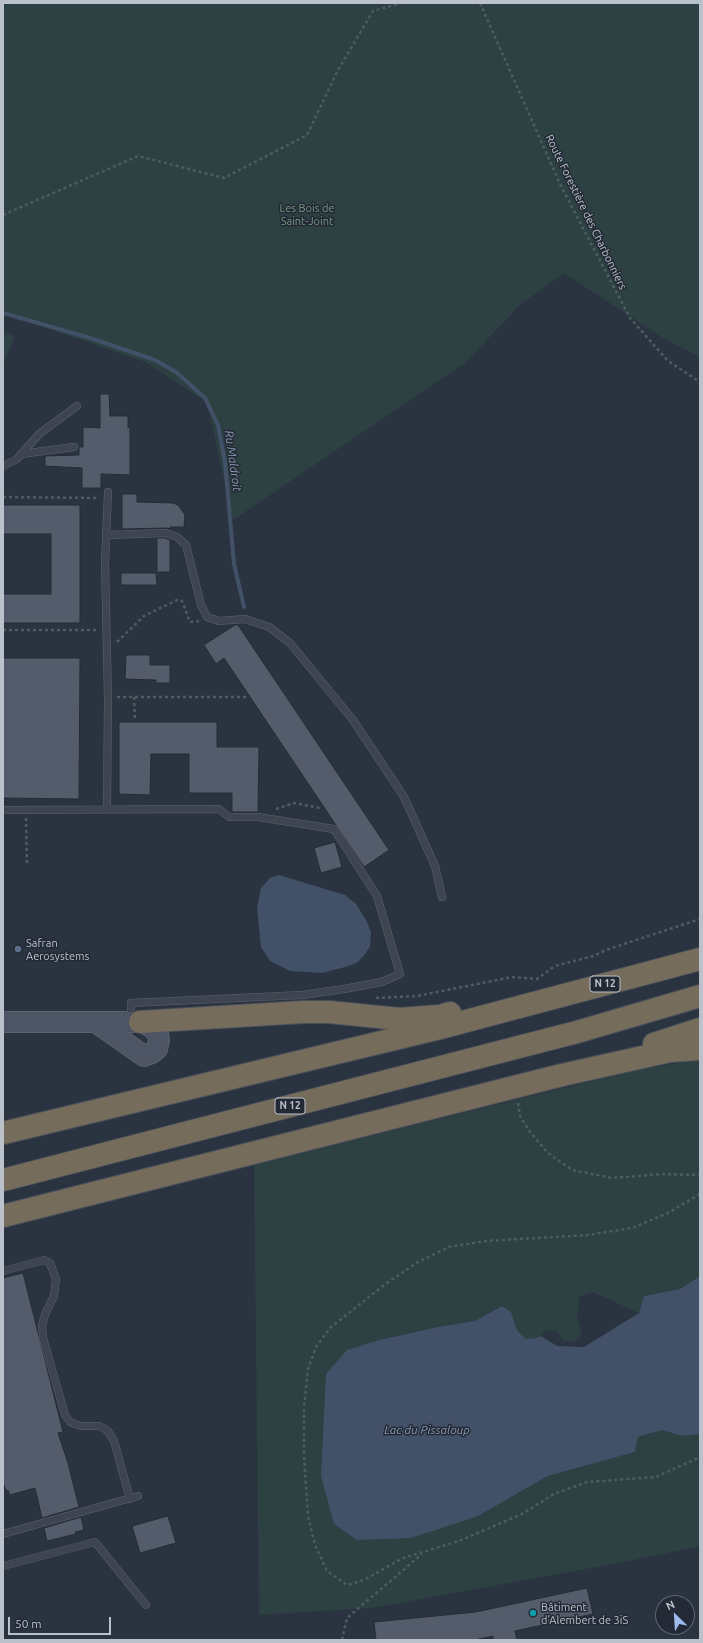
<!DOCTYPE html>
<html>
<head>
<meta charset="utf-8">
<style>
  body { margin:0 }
  #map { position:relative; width:703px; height:1643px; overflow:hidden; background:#2a3340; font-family:Ubuntu,sans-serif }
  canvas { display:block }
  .frame { position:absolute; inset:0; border:4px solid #bbc1ca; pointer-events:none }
  .north { position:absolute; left:655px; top:1595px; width:40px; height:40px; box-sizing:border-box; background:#232a36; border:1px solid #606671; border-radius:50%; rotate:335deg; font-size:11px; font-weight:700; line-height:16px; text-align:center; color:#bbc1ca }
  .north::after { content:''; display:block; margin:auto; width:14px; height:18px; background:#9dbaed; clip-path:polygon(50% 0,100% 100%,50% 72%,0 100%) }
  .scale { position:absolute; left:8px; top:1617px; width:103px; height:18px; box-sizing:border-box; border:2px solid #bbc1ca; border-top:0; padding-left:5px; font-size:12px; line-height:14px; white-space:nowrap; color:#bbc1ca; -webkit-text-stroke:3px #232a36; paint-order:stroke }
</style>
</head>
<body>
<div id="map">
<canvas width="703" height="1643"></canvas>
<div class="frame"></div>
<div class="north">N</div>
<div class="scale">50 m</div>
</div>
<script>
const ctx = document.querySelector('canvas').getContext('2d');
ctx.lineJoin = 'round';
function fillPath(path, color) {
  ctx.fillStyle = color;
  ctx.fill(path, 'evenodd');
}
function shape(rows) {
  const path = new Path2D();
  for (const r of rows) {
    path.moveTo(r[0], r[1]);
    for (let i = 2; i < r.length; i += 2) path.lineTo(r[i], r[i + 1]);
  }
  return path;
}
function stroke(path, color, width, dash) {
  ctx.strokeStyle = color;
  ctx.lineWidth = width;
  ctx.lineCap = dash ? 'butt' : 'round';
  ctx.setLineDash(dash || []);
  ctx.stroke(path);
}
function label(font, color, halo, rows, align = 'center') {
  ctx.font = font + ' Ubuntu,sans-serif';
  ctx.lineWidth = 3;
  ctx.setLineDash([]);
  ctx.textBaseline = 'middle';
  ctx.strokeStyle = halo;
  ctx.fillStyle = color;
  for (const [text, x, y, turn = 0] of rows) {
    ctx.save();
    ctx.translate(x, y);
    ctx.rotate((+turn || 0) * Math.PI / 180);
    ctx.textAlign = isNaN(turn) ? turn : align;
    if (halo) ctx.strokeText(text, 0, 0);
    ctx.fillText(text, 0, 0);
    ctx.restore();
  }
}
fillPath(shape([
  [3,3,700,3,700,357,666,340,564,273,521,304,465,363,233,520,207,402,145,362,3,313],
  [3,331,15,336,3,365],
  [695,1060,700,1061,700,1276,680,1289,644,1296,639,1313,593,1292,580,1296,577,1318,582,1335,575,1342,564,1341,556,1331,546,1330,541,1336,536,1339,526,1339,517,1330,511,1312,502,1306,475,1321,438,1327,379,1340,347,1350,478,1516,548,1476,635,1452,638,1437,662,1430,682,1436,700,1434,700,1546,619,1563,372,1608,259,1615,254,1165,628,1072]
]), '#2d4042');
fillPath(shape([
  [279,875,345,895,356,904,366,920,371,932,370,947,365,954,358,962,349,966,322,973,290,971,270,961,261,947,257,907,261,888,270,878],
  [700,1276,700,1434,682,1436,662,1430,638,1437,635,1452,548,1476,478,1516,411,1538,357,1540,334,1524,321,1476,326,1374,347,1350,379,1340,438,1327,475,1321,502,1306,511,1312,517,1330,526,1339,536,1338,541,1336,557,1346,584,1347,639,1313,644,1296,680,1289]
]), '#425167');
stroke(shape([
  [3,313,87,337,155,360,176,372,205,398,218,425,225,462,234,564,244,607]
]), '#425167', 4);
const building = shape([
  [100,394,109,394,110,416,128,416,128,428,130,427,130,475,101,474,101,488,82,488,82,468,45,466,45,456,79,455,79,447,83,447,83,427,100,428,100,394],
  [122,494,137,494,137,502,173,503,178,505,185,515,184,527,170,527,170,529,166,528,122,529,122,494],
  [3,505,80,505,80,623,3,623,3,594,51,594,51,534,3,534,3,505],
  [157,538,165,538,170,540,170,572,157,572,157,538],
  [121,573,156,573,157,585,121,585,121,573],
  [235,625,238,625,389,850,364,867,224,658,216,664,204,645,235,625],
  [126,655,150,655,150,665,170,665,170,683,156,683,156,680,125,679,126,655],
  [3,658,80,658,79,799,3,798,3,658],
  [119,722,217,722,217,747,259,747,258,812,232,812,232,793,189,793,189,754,151,754,150,795,119,794,119,722],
  [335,842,342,867,321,873,314,848,335,842],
  [23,1273,63,1432,58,1433,68,1463,79,1507,42,1518,35,1488,10,1495,8,1490,6,1491,3,1482,3,1278,23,1273],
  [168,1516,176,1543,140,1553,132,1526,168,1516],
  [81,1517,84,1530,75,1532,76,1534,47,1541,44,1528,81,1517],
  [587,1588,593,1614,515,1631,517,1640,493,1640,493,1636,474,1640,376,1640,374,1622,476,1612,587,1588]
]);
fillPath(building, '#545c6b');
stroke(building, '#252c38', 1);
const lane = shape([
  [21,454,74,447],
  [3,466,17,459,39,434,77,406],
  [106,535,166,533,177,537,186,545,201,605,207,617,219,621,245,619,269,627,290,643,353,720,404,797,435,866,442,897],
  [107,809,108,700,105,563,108,492],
  [3,810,219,809,229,817,258,817,334,829,377,896,400,974,382,982,344,989,302,995,131,1003,131,1020],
  [3,1271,44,1260,50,1263,56,1279,54,1296,46,1312,42,1325,43,1338,65,1415,70,1422,81,1426,99,1426,107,1430,114,1441,130,1499],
  [3,1534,138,1496],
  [3,1566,95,1542,146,1605]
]);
const secondary = shape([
  [3,1022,140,1022,150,1026,158,1033,159,1040,157,1049,152,1053,144,1056,97,1023]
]);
const highway = shape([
  [140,1022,303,1012,329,1012,399,1019,440,1016,450,1013],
  [654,1044,700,1029],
  [3,1133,440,1028,700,959],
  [3,1180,577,1032,700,996],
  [3,1216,562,1075,670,1051,700,1049]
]);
stroke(lane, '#5c636e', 8);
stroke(secondary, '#5c636e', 22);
stroke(highway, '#49505b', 24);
stroke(shape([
  [480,3,560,184,630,318,668,361,700,382],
  [3,215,138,156,224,178,307,135,337,72,373,11,401,3],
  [3,497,98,498],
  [3,630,96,630],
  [117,642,144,616,177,600,182,601,190,622,199,621],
  [117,697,246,697],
  [134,697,135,720],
  [276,809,294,803,320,808],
  [26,818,27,865],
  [376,998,417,996,512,977,537,979,555,966,593,956,606,950,700,919],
  [518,1103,520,1116,530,1132,548,1153,572,1170,612,1178,662,1174,700,1175],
  [700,1194,668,1213,632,1228,588,1235,486,1241,449,1247,418,1262,384,1285,330,1328,316,1347,308,1369,304,1407,304,1455,308,1516,315,1545,327,1571,347,1585,364,1580,403,1558,459,1541,522,1514,554,1494,587,1482,656,1477,700,1457],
  [342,1640,347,1618,422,1554]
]), '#4c5d60', 2.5, [3, 3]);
stroke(lane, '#3e4550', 7);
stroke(secondary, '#4d5463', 20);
stroke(highway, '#756c5c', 22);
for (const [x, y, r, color] of [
  [18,949,4,"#5c6f8a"],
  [533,1613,4,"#0f9aa8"]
]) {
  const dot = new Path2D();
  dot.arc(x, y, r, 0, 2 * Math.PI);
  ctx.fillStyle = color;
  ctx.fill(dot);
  stroke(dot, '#232a36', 1.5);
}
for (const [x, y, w] of [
  [605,984,30],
  [290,1106,30]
]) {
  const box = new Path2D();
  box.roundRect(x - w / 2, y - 8, w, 16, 3);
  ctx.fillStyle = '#232a36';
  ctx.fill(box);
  stroke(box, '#bbc1ca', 1);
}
label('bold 10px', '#bbc1ca', null, [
  ["N 12",605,984],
  ["N 12",290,1106]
]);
label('11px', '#75997e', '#232a36', [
  ["Les Bois de",307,208],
  ["Saint-Joint",307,221]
]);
label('11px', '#bbc1ca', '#232a36', [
  ["Route Forestière des Charbonniers",586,212,64]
]);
label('11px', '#bbc1ca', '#232a36', [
  ["Safran",26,943],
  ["Aerosystems",26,956],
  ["Bâtiment",541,1607],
  ["d'Alembert de 3iS",541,1620]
], 'left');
label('italic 12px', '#8697ae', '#232a36', [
  ["Ru Maldroit",233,461,82],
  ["Lac du Pissaloup",427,1430]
]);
</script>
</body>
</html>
